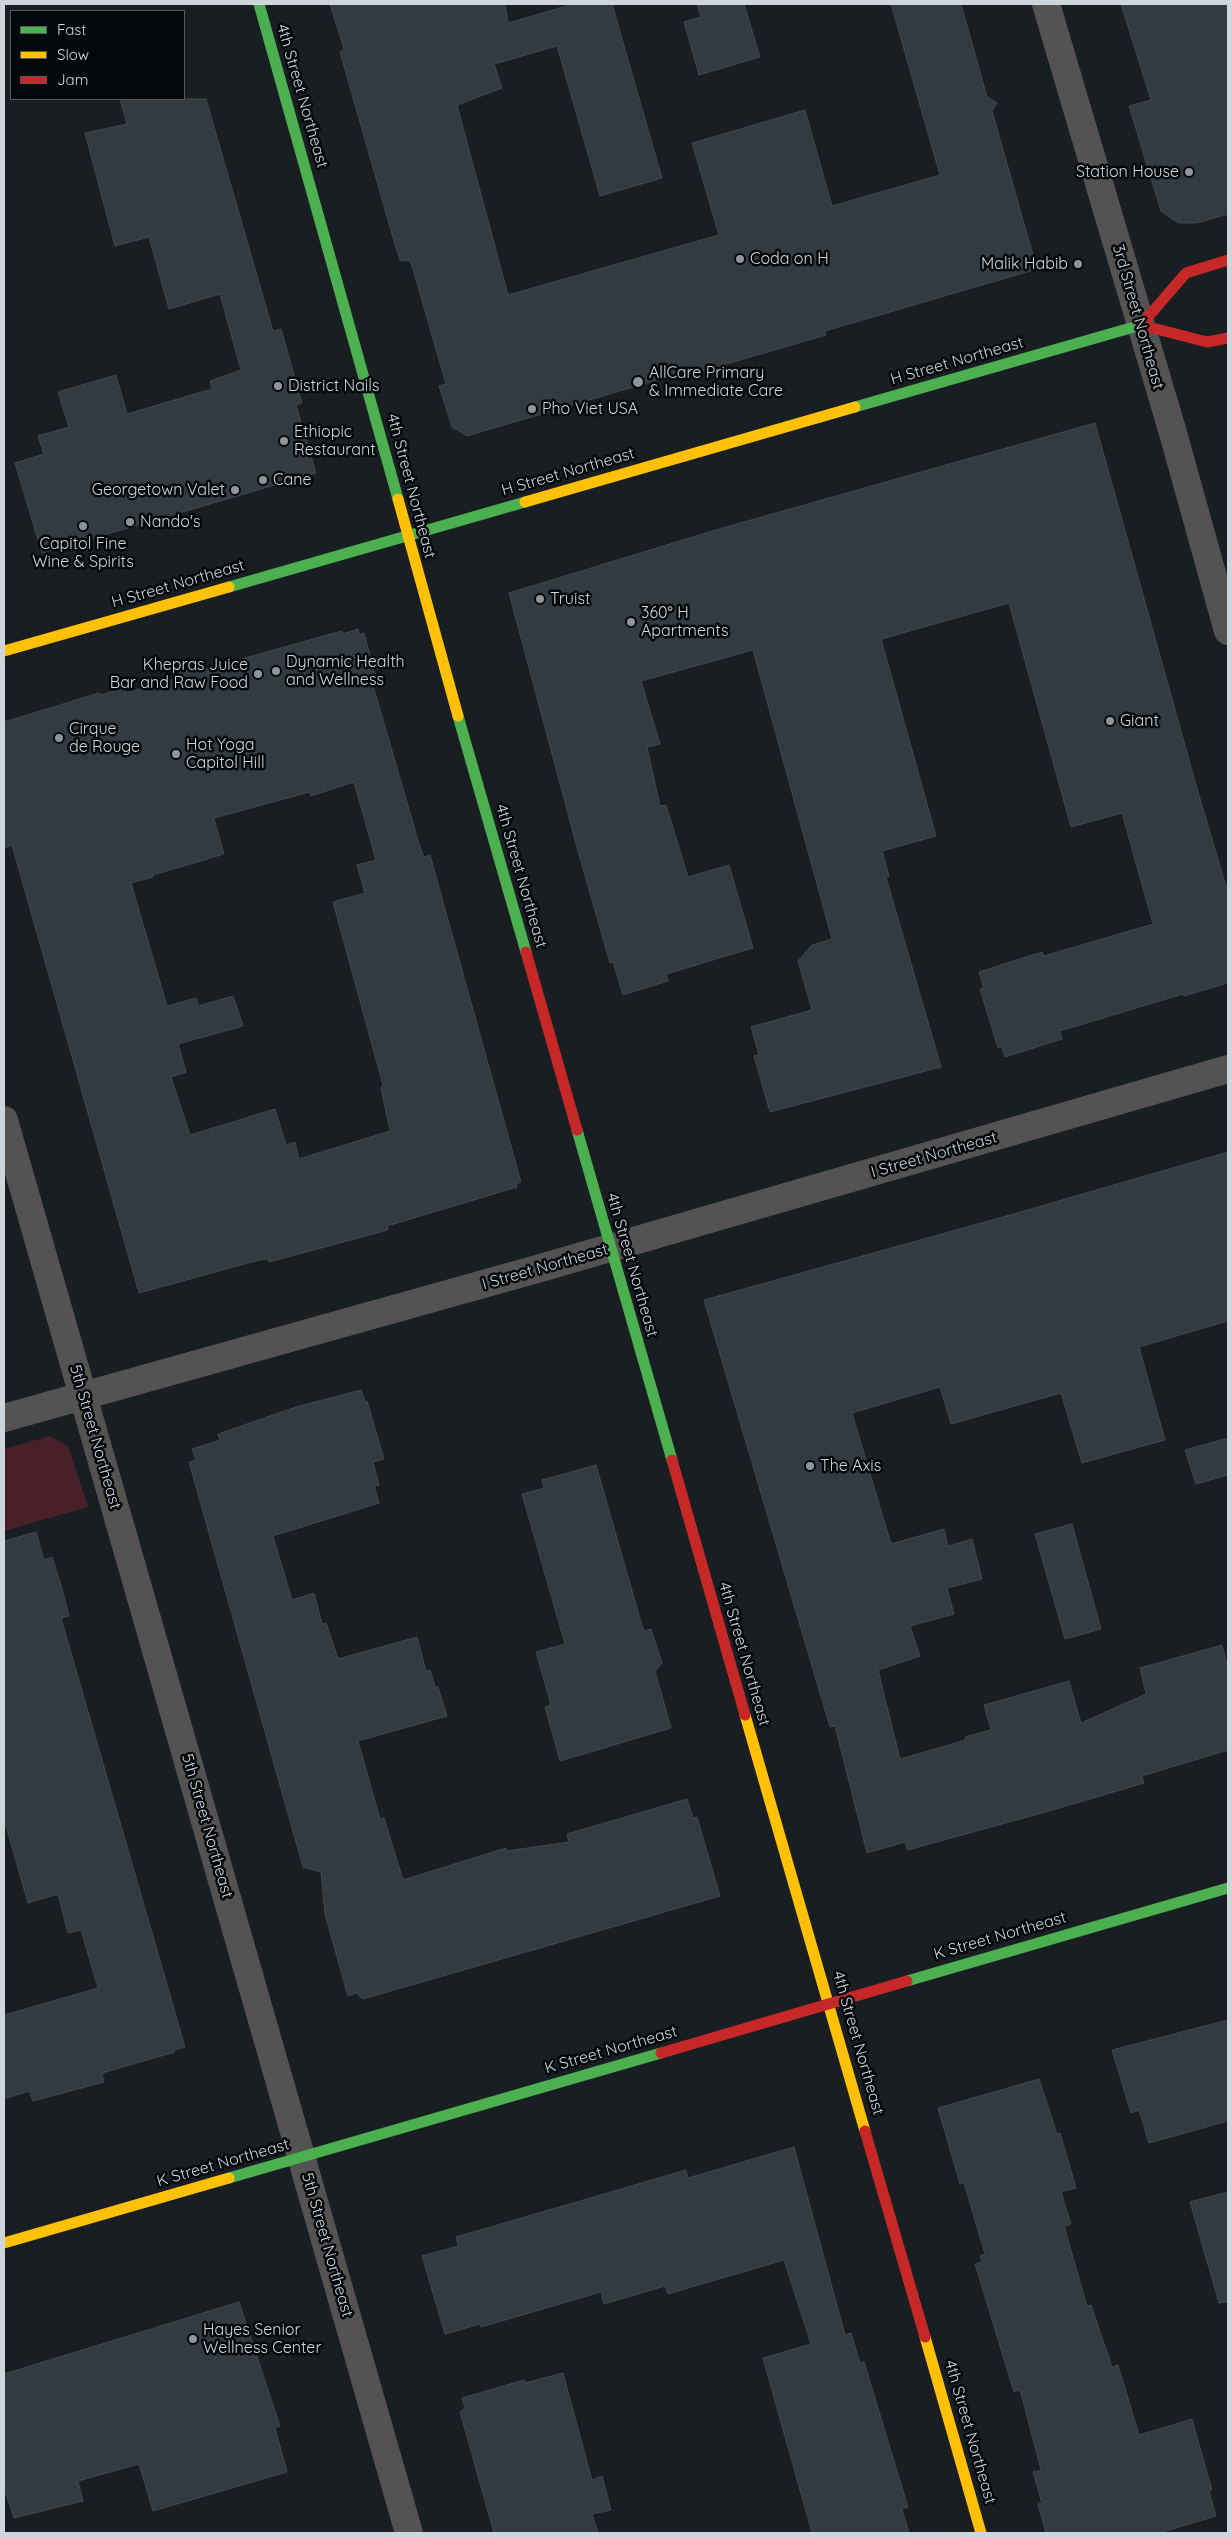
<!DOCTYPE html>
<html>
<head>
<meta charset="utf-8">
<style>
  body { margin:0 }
  #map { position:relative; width:1232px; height:2537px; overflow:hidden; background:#181e22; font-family:Quicksand,sans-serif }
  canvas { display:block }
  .frame { position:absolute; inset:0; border:5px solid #cfd6db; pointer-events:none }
  .legend { position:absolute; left:10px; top:10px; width:175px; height:90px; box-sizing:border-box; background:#05080b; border:1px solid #565a5e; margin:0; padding:6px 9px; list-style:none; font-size:15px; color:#cfd6db }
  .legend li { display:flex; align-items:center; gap:10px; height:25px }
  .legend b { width:25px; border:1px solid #565a5e }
</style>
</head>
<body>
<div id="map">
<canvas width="1232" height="2537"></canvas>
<div class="frame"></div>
<ul class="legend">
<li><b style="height:6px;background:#4caf50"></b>Fast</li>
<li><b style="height:6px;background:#ffc107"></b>Slow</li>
<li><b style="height:6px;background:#c62828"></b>Jam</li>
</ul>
</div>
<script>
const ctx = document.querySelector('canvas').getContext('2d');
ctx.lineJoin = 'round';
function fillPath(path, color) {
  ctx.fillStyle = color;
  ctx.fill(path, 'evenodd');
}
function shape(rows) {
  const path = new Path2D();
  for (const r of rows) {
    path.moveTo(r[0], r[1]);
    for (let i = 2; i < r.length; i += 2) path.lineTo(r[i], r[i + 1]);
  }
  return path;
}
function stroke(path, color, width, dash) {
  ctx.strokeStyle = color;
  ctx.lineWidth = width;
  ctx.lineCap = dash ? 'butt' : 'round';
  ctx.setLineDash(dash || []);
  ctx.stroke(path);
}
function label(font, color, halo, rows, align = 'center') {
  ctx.font = font + ' Quicksand,sans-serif';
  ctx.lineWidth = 5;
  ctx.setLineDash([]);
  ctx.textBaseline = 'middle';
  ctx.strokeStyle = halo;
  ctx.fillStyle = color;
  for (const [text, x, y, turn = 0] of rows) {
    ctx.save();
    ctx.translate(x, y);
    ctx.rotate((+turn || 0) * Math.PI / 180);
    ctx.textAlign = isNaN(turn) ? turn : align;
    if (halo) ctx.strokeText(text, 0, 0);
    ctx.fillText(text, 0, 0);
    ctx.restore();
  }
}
fillPath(shape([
  [50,1436,68,1446,88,1507,4,1531,4,1449]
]), '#491f29');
const building = shape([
  [330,4,505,4,508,23,573,4,612,4,662,178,600,196,557,46,494,64,502,88,457,105,508,295,719,235,692,143,805,110,832,206,940,175,891,4,961,4,987,97,997,103,992,111,1037,269,825,331,826,335,692,374,691,370,467,436,452,427,439,386,446,384,413,269,410,261,400,260,396,248,340,52,344,49,330,4],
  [697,4,744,4,760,57,699,75,684,22,701,17,697,4],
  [1121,4,1228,4,1228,214,1197,223,1178,223,1161,211,1129,106,1151,100,1121,4],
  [120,99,206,99,273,331,281,329,302,403,296,405,316,473,42,553,15,463,44,454,38,436,69,427,58,392,116,375,127,414,212,389,210,381,241,370,220,294,169,309,149,237,115,246,85,133,127,124,120,99],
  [1095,423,1198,792,1228,893,1228,983,1184,996,1183,994,1060,1031,1062,1039,1005,1057,1002,1047,998,1048,980,989,984,988,979,972,1042,952,1044,956,1153,924,1122,813,1071,827,1009,603,881,639,936,836,882,851,889,876,886,877,941,1067,770,1112,754,1056,759,1055,751,1027,812,1010,798,961,812,945,832,939,753,650,641,681,660,744,647,747,660,806,666,805,688,877,729,865,753,948,666,974,668,981,623,995,613,962,610,963,578,851,509,593,719,529,1095,423],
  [358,629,359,635,364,633,375,674,370,675,420,847,424,857,430,855,521,1182,516,1184,517,1187,387,1226,388,1230,269,1262,268,1259,259,1260,139,1293,12,845,4,848,4,722,99,693,100,695,125,688,126,693,178,678,180,672,196,668,202,670,342,631,343,634,358,629],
  [354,782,376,860,357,865,365,893,333,902,383,1085,381,1088,390,1131,299,1159,295,1142,286,1145,275,1109,190,1135,171,1077,186,1072,178,1044,243,1026,233,996,198,1006,196,998,167,1006,131,883,153,877,153,875,224,854,214,818,310,792,311,796,354,782],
  [1228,1152,1228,1321,1139,1347,1165,1440,1082,1463,1061,1393,951,1424,940,1387,852,1413,891,1544,944,1529,948,1546,972,1539,982,1579,947,1588,954,1614,910,1626,920,1656,878,1670,900,1759,966,1740,965,1737,991,1730,984,1705,1069,1681,1081,1723,1146,1694,1140,1668,1222,1645,1228,1668,1228,1750,1142,1776,1144,1783,1049,1811,908,1850,905,1842,867,1853,835,1726,830,1727,704,1300,1010,1215,1228,1152],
  [361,1390,365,1402,367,1401,384,1459,373,1462,379,1485,374,1486,379,1503,273,1536,292,1600,314,1593,322,1624,326,1623,338,1659,417,1637,426,1671,430,1670,435,1687,438,1687,447,1716,358,1741,380,1819,384,1818,403,1880,506,1848,507,1851,569,1842,567,1834,687,1799,693,1818,697,1817,720,1896,363,1999,356,1993,348,1996,325,1914,321,1872,303,1867,189,1462,196,1460,192,1449,220,1440,218,1434,296,1407,361,1390],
  [1228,1438,1228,1475,1196,1484,1185,1450,1228,1438],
  [596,1465,641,1622,644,1631,651,1629,662,1663,655,1671,671,1728,560,1761,545,1707,551,1705,536,1652,565,1644,522,1494,544,1488,542,1480,596,1465],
  [1072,1524,1101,1629,1065,1639,1035,1534,1072,1524],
  [36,1532,44,1560,52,1557,61,1585,69,1616,61,1618,185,2047,174,2050,175,2052,102,2073,104,2082,33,2101,29,2091,4,2099,4,2015,98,1988,81,1930,68,1933,58,1894,28,1903,4,1819,4,1541,36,1532],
  [1228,2020,1228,2121,1149,2143,1139,2110,1131,2113,1112,2050,1228,2020],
  [1039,2079,1057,2134,1060,2133,1076,2188,1061,2192,1071,2224,1064,2226,1086,2303,1088,2306,1091,2305,1112,2367,1118,2365,1139,2435,1192,2419,1212,2490,1209,2491,1216,2516,1159,2533,1046,2533,1038,2504,1042,2503,1033,2472,1041,2470,1021,2393,1018,2390,1014,2392,976,2267,975,2264,982,2262,980,2256,985,2254,964,2183,960,2184,938,2108,1039,2079],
  [794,2147,845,2335,851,2333,860,2363,864,2362,908,2507,902,2509,909,2533,812,2533,763,2358,811,2344,784,2260,668,2294,665,2286,604,2304,601,2292,481,2327,480,2324,445,2334,422,2256,458,2246,456,2237,597,2196,686,2170,688,2178,794,2147],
  [1228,2192,1228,2302,1219,2303,1190,2202,1228,2192],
  [239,2302,280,2426,275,2428,287,2472,153,2511,139,2464,78,2481,83,2501,14,2518,4,2488,4,2374,239,2302],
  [563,2373,592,2480,602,2476,611,2510,592,2514,598,2533,494,2533,460,2412,465,2408,462,2398,524,2380,525,2383,563,2373]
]);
fillPath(building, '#313b41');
stroke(building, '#42484b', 1);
stroke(shape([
  [1046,4,1173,433,1228,631],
  [4,1120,409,2533],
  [4,1418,537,1269,1228,1069]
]), '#545253', 28);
stroke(shape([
  [259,4,398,499],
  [855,407,1141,325],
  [229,587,525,502],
  [458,716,526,952],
  [577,1130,672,1460],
  [907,1981,1228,1888],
  [229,2178,661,2053]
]), '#4caf50', 11);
stroke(shape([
  [398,499,458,716],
  [525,502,855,407],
  [4,651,229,587],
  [745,1715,865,2131],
  [4,2243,229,2178],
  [925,2337,981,2533]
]), '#ffc107', 11);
stroke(shape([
  [1141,325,1207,342,1228,338],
  [1141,325,1186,273,1228,260],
  [526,952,577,1130],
  [672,1460,745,1715],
  [661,2053,907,1981],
  [865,2131,925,2337]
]), '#c62828', 11);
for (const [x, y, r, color] of [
  [1189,172,5,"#8f969a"],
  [740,259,5,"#8f969a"],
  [1078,264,5,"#8f969a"],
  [638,382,6,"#8f969a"],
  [278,386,5,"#8f969a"],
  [532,409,5,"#8f969a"],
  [284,441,5,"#8f969a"],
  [263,480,5,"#8f969a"],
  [235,490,5,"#8f969a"],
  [130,522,5,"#8f969a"],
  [83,526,5,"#8f969a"],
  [540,599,5,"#8f969a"],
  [631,622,5,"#8f969a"],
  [276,671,5,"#8f969a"],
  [258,674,5,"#8f969a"],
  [1110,721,5,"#8f969a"],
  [59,738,5,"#8f969a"],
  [176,754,5,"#8f969a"],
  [810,1466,5,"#8f969a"],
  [193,2339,5,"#8f969a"]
]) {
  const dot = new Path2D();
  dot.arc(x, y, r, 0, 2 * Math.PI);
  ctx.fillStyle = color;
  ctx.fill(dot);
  stroke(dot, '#05080b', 2);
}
label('16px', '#cfd6db', '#05080b', [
  ["4th Street Northeast",302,96,74],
  ["3rd Street Northeast",1138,317,74],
  ["H Street Northeast",957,361,-16],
  ["H Street Northeast",568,472,-16],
  ["4th Street Northeast",411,486,75],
  ["H Street Northeast",178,584,-16],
  ["4th Street Northeast",521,876,74],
  ["I Street Northeast",934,1155,-16],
  ["4th Street Northeast",632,1265,74],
  ["I Street Northeast",545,1267,-16],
  ["5th Street Northeast",95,1437,74],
  ["4th Street Northeast",744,1654,74],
  ["5th Street Northeast",207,1826,74],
  ["K Street Northeast",1000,1936,-16],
  ["4th Street Northeast",858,2043,74],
  ["K Street Northeast",611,2050,-16],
  ["K Street Northeast",223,2163,-16],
  ["5th Street Northeast",327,2245,74],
  ["4th Street Northeast",970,2432,74]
]);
label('16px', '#cfd6db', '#05080b', [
  ["Station House",1179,172,"right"],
  ["Coda on H",750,259],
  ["Malik Habib",1068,264,"right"],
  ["AllCare Primary",649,373],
  ["& Immediate Care",649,391],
  ["District Nails",288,386],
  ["Pho Viet USA",542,409],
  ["Ethiopic",294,432],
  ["Restaurant",294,450],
  ["Cane",273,480],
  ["Georgetown Valet",225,490,"right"],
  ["Nando's",140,522],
  ["Capitol Fine",83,544,"center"],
  ["Wine & Spirits",83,562,"center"],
  ["Truist",550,599],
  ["360° H",641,613],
  ["Apartments",641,631],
  ["Dynamic Health",286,662],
  ["and Wellness",286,680],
  ["Khepras Juice",248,665,"right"],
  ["Bar and Raw Food",248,683,"right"],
  ["Giant",1120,721],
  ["Cirque",69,729],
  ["de Rouge",69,747],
  ["Hot Yoga",186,745],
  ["Capitol Hill",186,763],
  ["The Axis",820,1466],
  ["Hayes Senior",203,2330],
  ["Wellness Center",203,2348]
], 'left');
</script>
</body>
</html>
